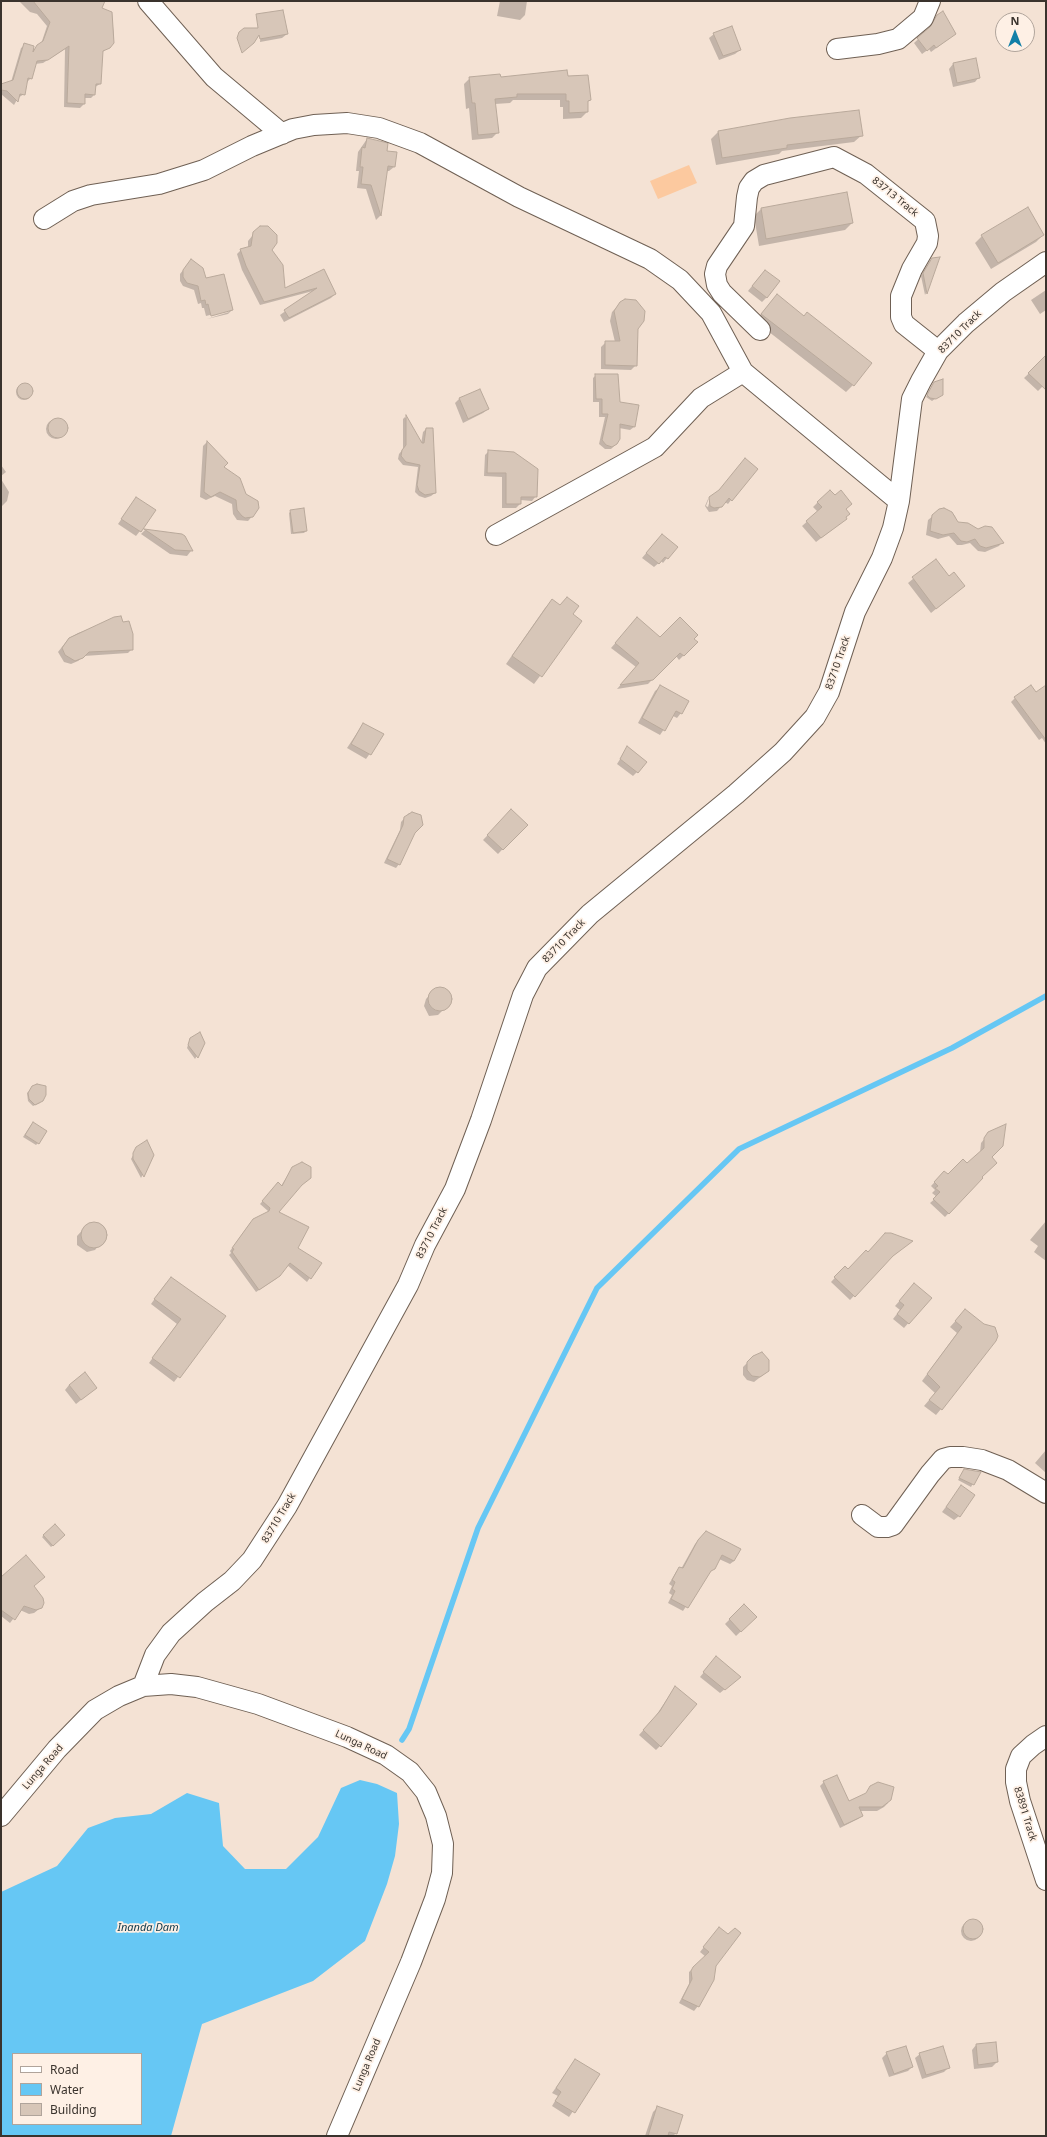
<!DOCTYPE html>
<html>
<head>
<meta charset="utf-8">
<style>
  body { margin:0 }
  #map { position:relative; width:1047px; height:2137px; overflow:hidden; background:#f4e2d4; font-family:"Noto Sans",sans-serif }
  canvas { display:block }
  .frame { position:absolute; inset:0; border:2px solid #3a332d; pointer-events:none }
  .legend { position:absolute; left:12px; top:2053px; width:130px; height:72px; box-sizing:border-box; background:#fef0e5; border:1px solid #b0a49b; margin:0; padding:5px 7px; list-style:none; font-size:12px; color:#3a332d }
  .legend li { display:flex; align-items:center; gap:8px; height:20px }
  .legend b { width:20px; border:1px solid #b0a49b }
  .north { position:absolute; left:995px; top:12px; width:40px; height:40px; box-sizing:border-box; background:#fef0e5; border:1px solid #b0a49b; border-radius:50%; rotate:0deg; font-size:11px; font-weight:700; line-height:16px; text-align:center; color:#3a332d }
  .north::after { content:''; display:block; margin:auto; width:14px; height:18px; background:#1380a8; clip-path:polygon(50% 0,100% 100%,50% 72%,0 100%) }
</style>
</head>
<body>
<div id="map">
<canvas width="1047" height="2137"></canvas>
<div class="frame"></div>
<ul class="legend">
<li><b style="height:5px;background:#fff"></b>Road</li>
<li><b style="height:11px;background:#66c7f4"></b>Water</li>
<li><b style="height:11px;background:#d7c6b8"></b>Building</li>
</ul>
<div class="north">N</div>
</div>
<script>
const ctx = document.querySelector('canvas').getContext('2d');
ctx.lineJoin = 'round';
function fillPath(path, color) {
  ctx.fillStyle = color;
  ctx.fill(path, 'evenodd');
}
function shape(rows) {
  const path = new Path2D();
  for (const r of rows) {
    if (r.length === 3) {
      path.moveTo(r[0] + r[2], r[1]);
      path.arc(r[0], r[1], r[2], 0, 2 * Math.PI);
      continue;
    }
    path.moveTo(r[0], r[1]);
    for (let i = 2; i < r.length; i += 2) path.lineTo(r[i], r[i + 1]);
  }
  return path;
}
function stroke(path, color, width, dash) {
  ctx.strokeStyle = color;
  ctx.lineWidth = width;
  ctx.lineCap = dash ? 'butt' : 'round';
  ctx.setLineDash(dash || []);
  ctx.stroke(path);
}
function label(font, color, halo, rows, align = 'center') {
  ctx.font = font + ' "Noto Sans",sans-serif';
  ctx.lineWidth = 3.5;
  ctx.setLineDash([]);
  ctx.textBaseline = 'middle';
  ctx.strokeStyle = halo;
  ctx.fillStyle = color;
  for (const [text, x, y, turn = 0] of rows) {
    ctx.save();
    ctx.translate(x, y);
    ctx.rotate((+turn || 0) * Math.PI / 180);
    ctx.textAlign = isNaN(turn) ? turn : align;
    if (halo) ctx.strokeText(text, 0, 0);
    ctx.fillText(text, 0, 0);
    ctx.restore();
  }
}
fillPath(shape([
  [689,165,697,183,658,199,650,181]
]), '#fcc99f');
fillPath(shape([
  [360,1780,377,1784,397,1793,399,1824,395,1856,387,1884,365,1941,313,1981,202,2024,171,2136,1,2136,1,1892,57,1866,88,1828,115,1818,151,1814,187,1793,219,1803,223,1846,245,1869,286,1869,318,1837,341,1788],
  [13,2054,141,2054,141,2124,13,2124]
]), '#66c7f4');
fillPath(shape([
  [19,1,104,1,101,9,112,13,114,39,109,47,101,53,100,84,95,87,94,95,91,98,84,98,84,104,80,108,64,107,65,49,43,63,35,64,31,78,26,83,24,94,18,98,14,105,1,94,1,85,11,82,21,48,25,45,32,51,41,44,47,26,37,14,30,12],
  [500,1,527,1,525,15,520,20,497,16],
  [937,16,955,34,931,52,929,49,922,54,914,43,927,31],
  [262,18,287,34,282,38,260,42],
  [714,34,740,50,735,54,719,60,709,38],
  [953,64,979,77,975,82,953,87,949,69],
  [567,77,590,100,587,102,587,112,581,118,563,119,563,107,560,107,560,100,513,100,510,103,495,104,498,132,492,138,472,140,469,108,466,109,464,84,470,78],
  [718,132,862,135,854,142,782,151,779,154,716,165,711,139],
  [367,139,386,152,394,167,389,171,386,171,380,216,376,220,366,189,357,188,359,171,356,171,358,152],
  [846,193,852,223,845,230,759,246,754,216,761,209],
  [257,230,271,250,284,290,323,270,335,294,331,298,284,322,280,315,313,291,260,305,242,270,237,254,241,250,248,248,248,241],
  [1043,235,1036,242,991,269,975,243,982,236],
  [939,258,926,293,925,295,921,276,930,261],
  [191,260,232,310,228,314,207,319,229,312,229,310,206,316,204,308,202,308,201,303,198,304,194,290,183,286,180,281,180,274],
  [761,275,767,297,762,302,748,291],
  [1046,290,1046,310,1040,314,1031,300],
  [777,295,853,385,846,392,755,321],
  [631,300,639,304,644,316,637,328,636,365,631,370,601,369,601,347,606,342,615,342,610,321,612,312,617,307],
  [1046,357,1046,383,1038,391,1024,378],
  [596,375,619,403,638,406,634,427,630,430,619,428,618,442,611,449,605,449,599,444,605,417,599,417,599,402,593,402,593,378],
  [934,383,942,394,932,401,926,397],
  [24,392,8],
  [459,399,488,409,483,413,463,423,455,403],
  [405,417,421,444,423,432,426,429,435,493,431,496,425,498,419,496,415,492,418,467,403,465,398,459,399,454,403,449,403,419],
  [56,429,10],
  [207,442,223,467,246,495,257,502,257,511,248,521,237,520,233,514,232,504,215,496,206,500,200,497,203,446],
  [489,451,536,496,532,501,520,500,520,504,516,508,502,508,502,477,484,476,485,455],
  [741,464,731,500,728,504,725,502,717,511,709,512,705,506,708,499,709,498,706,506,708,507,711,496,719,492],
  [1,465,6,472,1,476],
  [1,479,9,492,7,501,1,507],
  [136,498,140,531,136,536,118,524],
  [818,502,845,510,841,523,816,542,802,526,818,512,813,507],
  [940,510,948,510,955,516,957,523,1002,542,999,546,985,552,978,551,970,543,962,545,957,545,949,536,938,539,926,535,928,520],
  [291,511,306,531,304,533,291,534,289,513],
  [145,530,181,535,191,551,187,556,170,554,141,534],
  [658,539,667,558,663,563,661,561,654,567,642,558],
  [936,560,949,577,964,586,931,613,908,583],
  [567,598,572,615,581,621,534,684,506,664,545,608,552,601,559,606],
  [121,617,132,649,128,653,84,656,78,661,71,664,64,662,58,652,69,638,78,633],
  [633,623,660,639,692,639,683,656,679,660,676,656,648,684,617,689,636,667,611,648],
  [660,687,681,713,677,718,673,716,660,735,638,723,655,691],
  [1046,691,1046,744,1042,738,1039,740,1011,702,1015,698],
  [363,724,383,735,366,759,347,748],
  [627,748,637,772,633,776,617,764],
  [511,811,526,825,498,854,483,840],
  [409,813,415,813,422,819,422,825,414,832,399,864,396,868,384,863,400,830,401,822],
  [436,988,446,991,450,996,450,1003,438,1015,429,1016,424,1006,426,999],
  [190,1039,203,1046,195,1059,187,1048],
  [35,1086,40,1103,33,1106,28,1101,27,1093],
  [31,1125,38,1143,36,1145,23,1137],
  [989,1133,990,1157,980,1177,982,1178,945,1217,930,1203,937,1197,932,1193,935,1190,931,1186,944,1172,948,1176,967,1164,980,1153,981,1143],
  [137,1148,153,1155,141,1178,131,1159],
  [293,1167,310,1178,299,1187,277,1212,297,1248,320,1263,307,1282,287,1265,276,1279,256,1292,229,1255,231,1253,230,1251,250,1223,267,1213,268,1211,260,1204,275,1187,281,1186],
  [1046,1221,1046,1261,1034,1252,1038,1246,1030,1240],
  [98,1224,103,1229,105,1238,95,1250,87,1252,77,1245,77,1236,87,1225],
  [911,1241,889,1259,850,1300,831,1282,845,1267,848,1270,868,1253],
  [166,1283,225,1316,174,1382,149,1363,177,1324,151,1304],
  [910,1289,930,1298,904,1328,893,1319,900,1310,895,1306],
  [960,1316,984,1325,941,1409,936,1415,924,1406,935,1393,922,1381,957,1333,950,1327],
  [753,1357,768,1371,754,1382,747,1380,743,1375,743,1367],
  [69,1385,91,1392,76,1404,65,1390],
  [1046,1450,1046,1473,1035,1463],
  [964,1470,979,1473,971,1487,958,1480],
  [961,1487,959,1516,954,1520,942,1512],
  [55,1525,64,1535,51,1547,42,1537],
  [706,1532,734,1561,730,1564,719,1559,715,1568,708,1573,683,1611,668,1603,672,1595,669,1593,672,1586,669,1584,676,1572,680,1568,681,1569,695,1544],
  [1,1579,33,1586,43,1606,34,1613,29,1614,20,1610,10,1623,1,1616],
  [744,1605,756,1617,736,1636,725,1624],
  [713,1661,736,1680,720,1693,700,1677],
  [675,1687,660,1746,656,1750,639,1735,655,1717],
  [824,1782,848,1803,892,1788,888,1803,884,1807,877,1811,860,1811,862,1816,858,1819,840,1828,820,1786],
  [971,1931,10],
  [719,1928,715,1966,698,2006,694,2011,679,2003,689,1984,689,1972,706,1957,700,1952],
  [976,2045,997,2062,992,2067,974,2069,972,2050],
  [887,2053,912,2067,908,2071,889,2077,882,2058],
  [920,2054,949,2067,944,2072,922,2079,915,2058],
  [576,2060,598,2075,569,2117,552,2106,558,2096,552,2093],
  [657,2108,682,2115,674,2136,645,2136,653,2112]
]), '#0003');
stroke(shape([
  [402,1740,409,1729,478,1528,597,1288,739,1149,952,1048,1046,996]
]), '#66c7f4', 5.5);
const building = shape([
  [33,1,105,1,102,8,112,12,114,43,110,48,103,51,101,84,96,84,95,95,85,94,85,104,67,103,69,46,48,60,37,61,32,79,28,78,25,95,20,94,18,102,7,91,1,90,1,84,13,80,24,43,34,46,33,52,37,45,43,41,50,22,33,1],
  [283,10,288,34,260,39,259,35,254,43,242,53,237,38,239,32,244,28,258,28,256,14,283,10],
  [943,11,956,34,936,48,934,45,927,51,917,38,930,27,937,15,943,11],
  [732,26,741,50,723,56,713,33,732,26],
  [976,58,980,78,957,83,953,63,976,58],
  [567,70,568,76,588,75,591,100,588,101,588,112,569,113,569,101,566,101,566,94,517,94,517,97,495,99,499,133,478,135,475,103,472,103,469,77,500,74,501,77,567,70],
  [859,110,863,136,787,145,787,148,722,158,718,131,790,118,859,110],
  [367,138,388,143,387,151,397,152,395,167,388,166,381,216,371,185,361,184,363,167,360,167,362,147,365,148,367,138],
  [847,192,853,223,766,239,761,208,847,192],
  [1028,207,1044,235,998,263,981,235,1028,207],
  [260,226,268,226,277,235,277,243,272,250,283,265,285,288,324,269,336,294,289,318,284,310,317,288,264,302,246,266,240,249,251,246,253,232,260,226],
  [940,257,927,294,923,273,932,258,940,257],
  [191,259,203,268,206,278,224,274,233,310,211,316,208,304,206,305,205,300,201,301,198,286,187,283,183,277,183,270,191,259],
  [765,270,780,281,767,298,752,286,765,270],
  [777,294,804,316,807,312,872,363,854,386,761,314,777,294],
  [625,299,636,300,645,311,644,321,638,329,637,366,605,365,605,341,620,341,614,311,620,302,625,299],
  [1046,355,1046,390,1028,373,1046,355],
  [595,374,618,374,620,402,639,405,635,427,620,424,620,439,617,444,612,447,606,445,602,440,608,414,602,414,602,399,596,399,595,374],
  [943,379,943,395,936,399,930,398,927,395,934,382,943,379],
  [25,391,8],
  [480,389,489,409,468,419,459,398,480,389],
  [406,415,422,443,424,443,426,428,433,428,436,493,425,495,419,491,417,485,420,465,406,462,401,456,402,450,406,445,406,415],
  [58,428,10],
  [207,441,228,463,224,467,240,478,246,494,258,501,259,508,253,517,245,518,242,516,237,510,236,500,220,492,211,497,204,492,207,441],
  [488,450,514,452,538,469,537,497,521,497,521,504,506,504,506,473,487,473,488,450],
  [745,458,758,469,732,501,729,498,722,507,714,508,710,506,709,497,719,490,745,458],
  [830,490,835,495,841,490,852,504,846,509,850,514,846,517,847,519,821,538,806,521,822,507,817,502,830,490],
  [136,497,156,510,141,532,121,519,136,497],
  [304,508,307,531,293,533,290,510,304,508],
  [944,508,952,512,958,522,968,523,978,529,985,526,992,527,1004,543,986,548,980,546,975,539,967,542,961,541,954,533,943,535,930,531,932,515,939,509,944,508],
  [144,529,182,534,185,536,193,551,175,550,144,529],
  [662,534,678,547,668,559,665,557,659,564,646,553,662,534],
  [936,559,949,576,954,572,965,586,936,609,912,577,936,559],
  [567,597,579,606,573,614,582,621,542,677,512,656,552,599,560,605,567,597],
  [121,616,123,622,129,621,133,634,133,650,89,652,83,658,75,661,65,655,62,648,69,638,114,617,121,616],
  [637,617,660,637,680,617,698,635,694,639,698,642,684,656,680,653,653,680,620,685,639,663,615,643,637,617],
  [660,685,689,701,682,714,676,711,665,731,642,718,660,685],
  [1031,685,1036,692,1046,685,1046,740,1014,697,1031,685],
  [363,723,384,734,371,755,351,744,363,723],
  [627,746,647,762,638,773,620,759,627,746],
  [511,809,528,825,503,850,487,835,511,809],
  [412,812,421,815,423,825,415,833,400,865,387,859,403,825,404,817,412,812],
  [440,999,12],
  [200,1032,205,1043,198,1058,188,1045,190,1038,200,1032],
  [37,1084,46,1086,46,1095,43,1101,35,1105,29,1099,28,1093,32,1086,37,1084],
  [33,1122,47,1131,39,1144,25,1135,33,1122],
  [1006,1124,1003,1146,992,1157,997,1163,982,1177,983,1178,949,1214,933,1199,940,1192,935,1188,938,1186,934,1182,944,1171,948,1174,963,1159,967,1163,984,1148,984,1138,988,1132,1006,1124],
  [147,1140,154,1155,144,1177,133,1159,133,1153,136,1147,147,1140],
  [302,1162,311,1167,311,1178,302,1185,279,1212,309,1227,298,1248,322,1263,311,1279,290,1263,280,1276,259,1290,232,1252,234,1249,232,1248,253,1219,269,1211,270,1208,262,1201,278,1182,282,1186,292,1167,302,1162],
  [94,1235,13],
  [885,1233,891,1233,913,1241,893,1256,855,1297,834,1277,845,1266,848,1269,866,1250,868,1252,885,1233],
  [171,1277,226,1316,180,1378,152,1358,181,1319,154,1299,171,1277],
  [914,1283,932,1298,909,1324,897,1314,904,1305,899,1301,914,1283],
  [965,1309,984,1324,995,1327,998,1336,996,1341,942,1410,929,1400,940,1387,927,1374,962,1327,955,1321,965,1309],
  [762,1352,769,1360,769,1371,760,1377,752,1376,747,1370,747,1362,753,1356,762,1352],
  [85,1372,97,1388,81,1400,69,1385,85,1372],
  [964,1469,981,1472,974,1485,959,1478,964,1469],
  [961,1485,975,1495,960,1517,946,1507,961,1485],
  [55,1524,65,1535,53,1546,43,1535,55,1524],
  [706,1531,741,1549,734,1561,722,1555,715,1569,711,1571,688,1608,671,1599,675,1591,672,1589,675,1582,672,1580,679,1567,683,1568,698,1540,706,1531],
  [26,1555,45,1577,34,1586,43,1598,44,1603,42,1608,36,1610,24,1606,15,1620,1,1610,1,1577,26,1555],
  [744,1604,757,1617,741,1632,729,1619,744,1604],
  [716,1656,741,1677,725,1690,703,1672,716,1656],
  [675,1686,697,1704,661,1747,643,1730,660,1711,675,1686],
  [837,1775,849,1801,866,1793,870,1786,878,1782,894,1787,891,1800,882,1807,859,1807,863,1816,844,1825,823,1781,837,1775],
  [973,1929,10],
  [719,1927,728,1934,735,1928,741,1933,716,1966,714,1980,699,2007,682,1999,692,1979,691,1971,693,1967,709,1952,703,1947,719,1927],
  [996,2042,998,2062,978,2065,976,2044,996,2042],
  [906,2046,913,2067,894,2074,886,2052,906,2046],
  [943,2046,950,2068,926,2075,919,2053,943,2046],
  [575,2059,600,2074,575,2113,555,2101,561,2092,556,2088,575,2059],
  [657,2106,683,2115,677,2134,669,2132,668,2136,648,2136,657,2106]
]);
fillPath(building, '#d7c6b8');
stroke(building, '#b9a99b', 1);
const minor = shape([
  [148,1,214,77,282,134],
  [837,49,878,44,898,39,923,18,930,1],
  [44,219,73,201,91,195,159,184,204,170,252,146,293,129,314,125,347,123,379,128,420,143,519,197,650,259,680,280,711,313,743,372,899,501],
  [760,330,722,293,717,285,715,274,717,266,744,226,747,197,749,188,754,181,764,175,834,157,866,174,925,221,928,236,927,243,912,269,901,296,901,317,904,324,938,351],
  [496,535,655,447,701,398,743,372],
  [862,1515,878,1527,887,1527,893,1525,930,1474,943,1459,950,1457,963,1457,982,1460,1008,1470,1046,1493],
  [143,1686,155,1655,171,1633,205,1602,232,1581,252,1560,287,1506,408,1285,425,1245,455,1189,481,1120,523,995,537,968,590,914,736,794,783,752,815,717,829,692,855,612,882,558,893,528,899,501,912,399,921,381,938,351,966,323,1003,292,1046,262],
  [1046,1736,1033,1745,1021,1756,1016,1769,1016,1782,1020,1801,1046,1880],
  [1,1816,57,1749,95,1710,119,1696,143,1686,171,1684,197,1687,258,1704,347,1737,386,1755,410,1772,426,1792,436,1816,443,1844,442,1873,435,1899,411,1962,337,2136]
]);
stroke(minor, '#6f6054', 22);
stroke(minor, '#fff', 20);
label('10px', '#3a332d', '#fef0e5', [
  ["83713 Track",895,197,39],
  ["83710 Track",960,332,-45],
  ["83710 Track",838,663,-71],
  ["83710 Track",564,941,-46],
  ["83710 Track",432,1233,-63],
  ["83710 Track",279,1518,-59],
  ["Lunga Road",361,1745,25],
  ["Lunga Road",43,1767,-49],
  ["83891 Track",1025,1814,73],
  ["Lunga Road",367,2065,-67]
]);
label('italic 11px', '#0b374a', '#fef0e5', [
  ["Inanda Dam",148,1928]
]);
</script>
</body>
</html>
